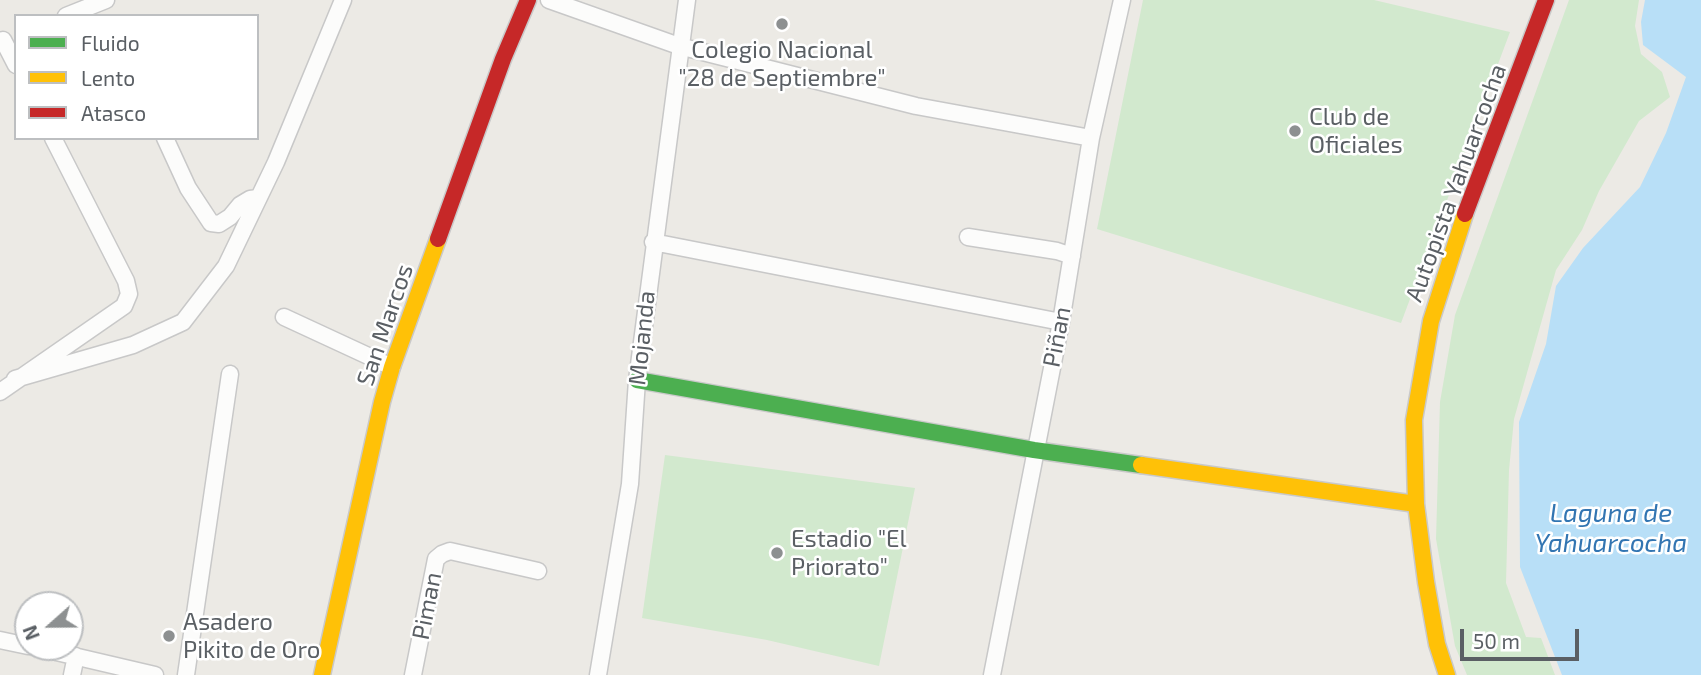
<!DOCTYPE html>
<html>
<head>
<meta charset="utf-8">
<style>
  body { margin:0 }
  #map { position:relative; width:1701px; height:675px; overflow:hidden; background:#eceae5; font-family:"Exo 2",sans-serif }
  canvas { display:block }
  .legend { position:absolute; left:14px; top:14px; width:245px; height:126px; box-sizing:border-box; background:#fff; border:2px solid #bdbfc1; margin:0; padding:9px 12px; list-style:none; font-size:21px; color:#5a5f64 }
  .legend li { display:flex; align-items:center; gap:14px; height:35px }
  .legend b { width:35px; border:2px solid #bdbfc1 }
  .north { position:absolute; left:14px; top:591px; width:70px; height:70px; box-sizing:border-box; background:#fff; border:2px solid #bdbfc1; border-radius:50%; rotate:249deg; font-size:19px; font-weight:700; line-height:28px; text-align:center; color:#5a5f64 }
  .north::after { content:''; display:block; margin:auto; width:24px; height:32px; background:#8d9091; clip-path:polygon(50% 0,100% 100%,50% 72%,0 100%) }
  .scale { position:absolute; left:1460px; top:629px; width:119px; height:32px; box-sizing:border-box; border:4px solid #5a5f64; border-top:0; padding-left:9px; font-size:21px; line-height:24px; white-space:nowrap; color:#5a5f64; -webkit-text-stroke:5px #fff; paint-order:stroke }
</style>
</head>
<body>
<div id="map">
<canvas width="1701" height="675"></canvas>
<ul class="legend">
<li><b style="height:9px;background:#4caf50"></b>Fluido</li>
<li><b style="height:9px;background:#ffc107"></b>Lento</li>
<li><b style="height:9px;background:#c62828"></b>Atasco</li>
</ul>
<div class="north">N</div>
<div class="scale">50 m</div>
</div>
<script>
const ctx = document.querySelector('canvas').getContext('2d');
ctx.lineJoin = 'round';
function fillPath(path, color) {
  ctx.fillStyle = color;
  ctx.fill(path, 'evenodd');
}
function shape(rows) {
  const path = new Path2D();
  for (const r of rows) {
    path.moveTo(r[0], r[1]);
    for (let i = 2; i < r.length; i += 2) path.lineTo(r[i], r[i + 1]);
  }
  return path;
}
function stroke(path, color, width, dash) {
  ctx.strokeStyle = color;
  ctx.lineWidth = width;
  ctx.lineCap = dash ? 'butt' : 'round';
  ctx.setLineDash(dash || []);
  ctx.stroke(path);
}
function label(font, color, halo, rows, align = 'center') {
  ctx.font = font + ' "Exo 2",sans-serif';
  ctx.lineWidth = 5;
  ctx.setLineDash([]);
  ctx.textBaseline = 'middle';
  ctx.strokeStyle = halo;
  ctx.fillStyle = color;
  for (const [text, x, y, turn = 0] of rows) {
    ctx.save();
    ctx.translate(x, y);
    ctx.rotate((+turn || 0) * Math.PI / 180);
    ctx.textAlign = isNaN(turn) ? turn : align;
    if (halo) ctx.strokeText(text, 0, 0);
    ctx.fillText(text, 0, 0);
    ctx.restore();
  }
}
fillPath(shape([
  [1143,0,1374,0,1510,32,1401,323,1097,229],
  [1569,0,1639,0,1635,26,1641,54,1662,72,1670,97,1639,121,1599,191,1582,230,1556,270,1514,419,1509,470,1506,583,1526,637,1541,638,1555,675,1467,675,1455,646,1436,539,1440,402,1455,315],
  [665,455,915,488,879,666,767,640,642,618]
]), '#d2e9ce');
fillPath(shape([
  [1645,0,1701,0,1701,675,1562,675,1520,567,1519,422,1546,344,1556,286,1583,248,1640,187,1666,133,1686,77,1643,45,1641,22]
]), '#b8dff7');
const street = shape([
  [549,0,679,46,916,106,1091,138],
  [66,16,106,0],
  [3,40,16,65],
  [165,138,188,188,211,223,219,224,230,217,240,205,250,199,258,198],
  [968,237,1057,251,1072,256],
  [653,242,1061,322],
  [284,317,392,367],
  [15,379,133,345,183,322,226,266,276,162,343,0],
  [0,392,124,306,129,294,126,281,53,138],
  [0,640,28,646],
  [35,647,155,675],
  [72,675,76,656],
  [186,675,230,374],
  [413,675,436,559,442,554,450,551,538,571],
  [598,675,630,484,637,380,687,0],
  [992,675,1061,322,1091,138,1122,0]
]);
const fast = shape([
  [637,380,1034,450,1141,465]
]);
const slow = shape([
  [1141,465,1416,504],
  [322,675,382,402,392,367,438,239],
  [1447,675,1437,644,1426,582,1416,504,1414,420,1431,321,1465,214]
]);
const jam = shape([
  [1465,214,1546,0],
  [438,239,503,59,528,0]
]);
stroke(street, '#c8c8c8', 19);
stroke(fast, '#c9c9c9', 19);
stroke(slow, '#c9c9c9', 19);
stroke(jam, '#c9c9c9', 19);
stroke(street, '#fcfcfb', 16);
stroke(fast, '#4caf50', 16);
stroke(slow, '#ffc107', 16);
stroke(jam, '#c62828', 16);
for (const [x, y, r, color] of [
  [782,24,7,"#8d9091"],
  [1295,131,7,"#8d9091"],
  [777,553,7,"#8d9091"],
  [169,636,7,"#8d9091"]
]) {
  const dot = new Path2D();
  dot.arc(x, y, r, 0, 2 * Math.PI);
  ctx.fillStyle = color;
  ctx.fill(dot);
  stroke(dot, '#fff', 2.5);
}
label('24px', '#5a5f64', '#fff', [
  ["Colegio Nacional",782,50,"center"],
  ["\"28 de Septiembre\"",782,78,"center"],
  ["Club de",1309,117],
  ["Oficiales",1309,145],
  ["Estadio \"El",791,539],
  ["Priorato\"",791,567],
  ["Asadero",183,622],
  ["Pikito de Oro",183,650]
], 'left');
label('24px', '#5a5f64', '#fff', [
  ["Autopista Yahuarcocha",1456,183,-70],
  ["San Marcos",385,325,-71],
  ["Piñan",1057,337,-79],
  ["Mojanda",642,338,-84],
  ["Piman",427,606,-79]
]);
label('italic 26px', '#3275b2', '#fff', [
  ["Laguna de",1611,513],
  ["Yahuarcocha",1611,543]
]);
</script>
</body>
</html>
